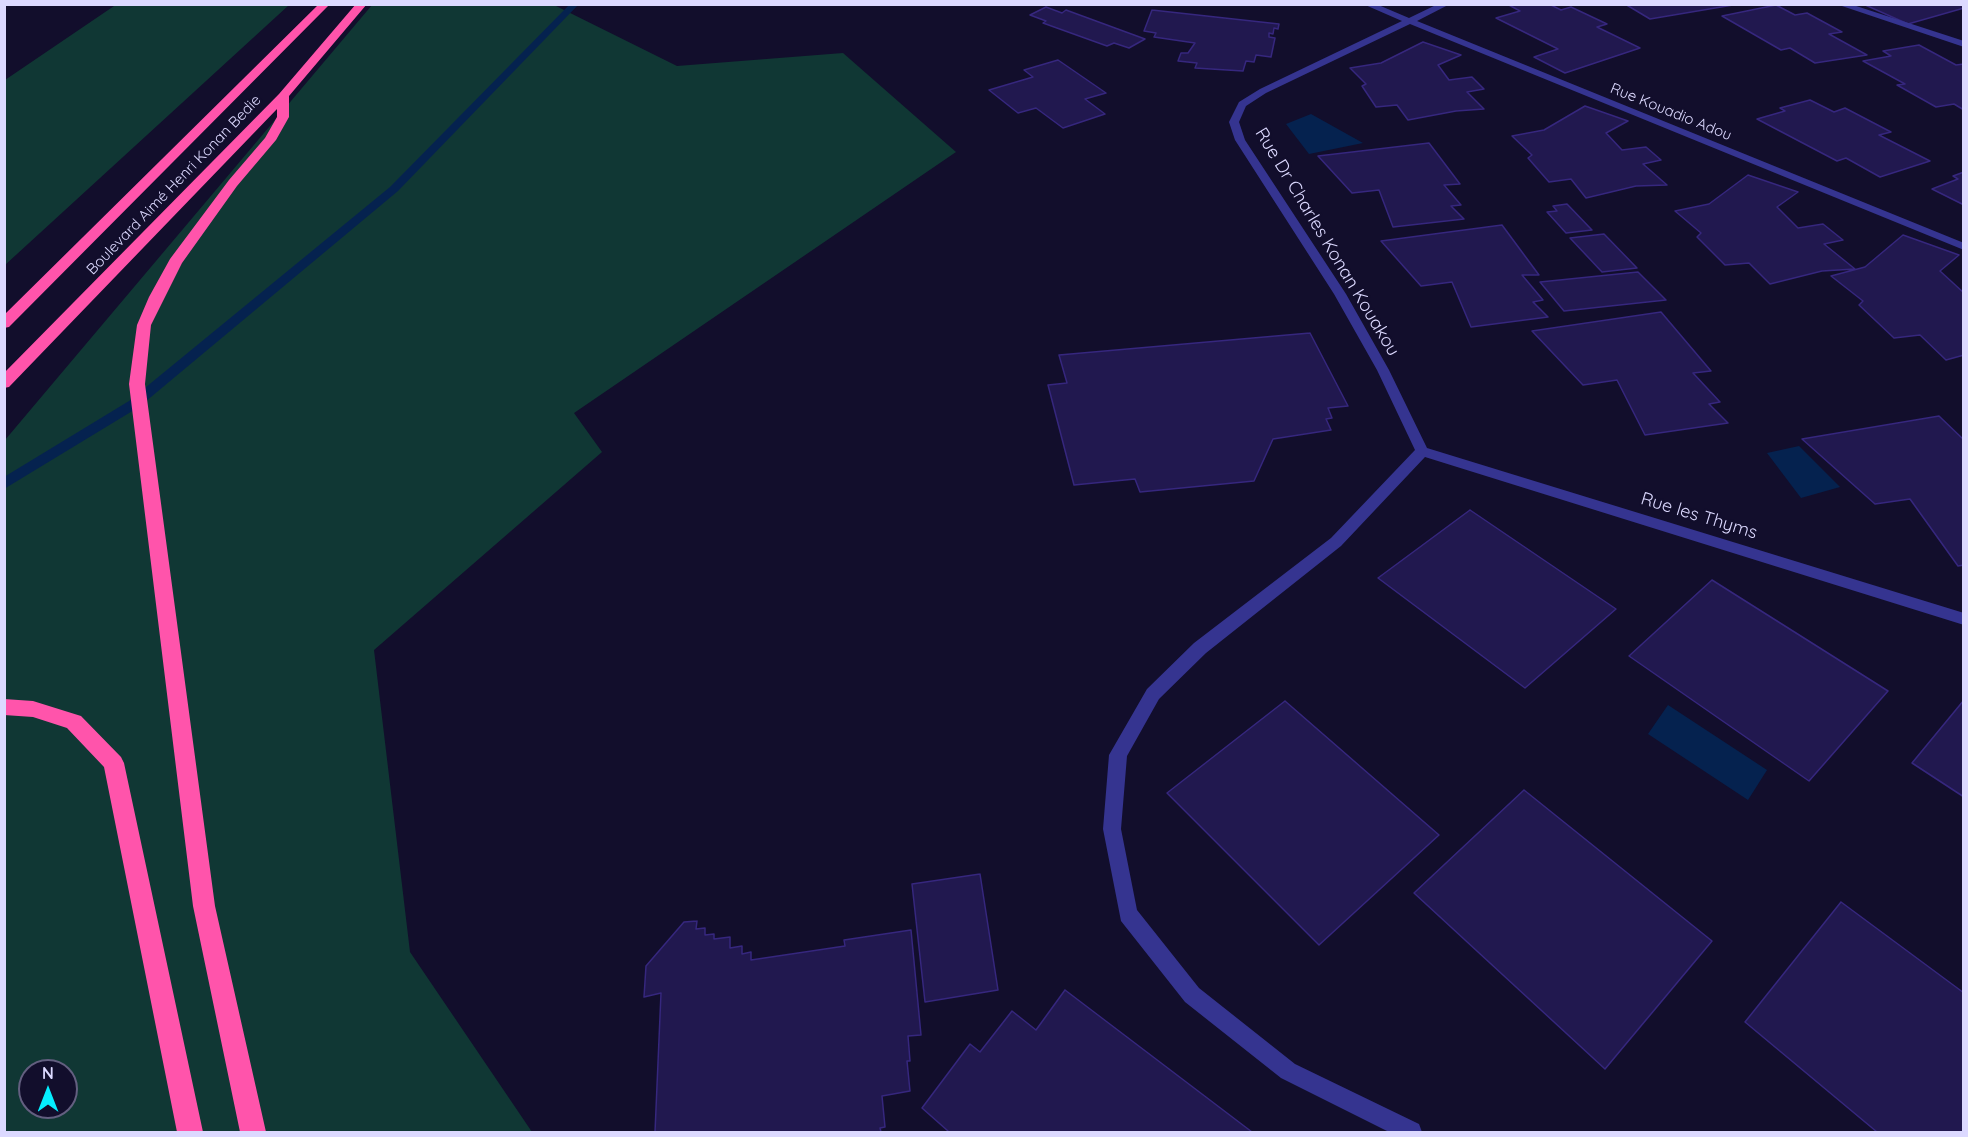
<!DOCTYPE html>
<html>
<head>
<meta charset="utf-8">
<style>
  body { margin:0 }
  #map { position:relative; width:1968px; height:1137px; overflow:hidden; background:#120e2c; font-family:Quicksand,sans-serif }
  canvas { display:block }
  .frame { position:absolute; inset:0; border:6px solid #dcd9ff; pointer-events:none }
  .north { position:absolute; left:18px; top:1059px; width:60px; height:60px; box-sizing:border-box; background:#120e2c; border:2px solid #635f80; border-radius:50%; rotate:0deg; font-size:16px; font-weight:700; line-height:24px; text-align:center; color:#dcd9ff }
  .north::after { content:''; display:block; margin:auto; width:21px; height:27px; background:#05eeff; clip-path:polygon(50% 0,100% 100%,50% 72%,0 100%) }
</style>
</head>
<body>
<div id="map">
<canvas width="1968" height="1137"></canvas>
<div class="frame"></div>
<div class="north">N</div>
</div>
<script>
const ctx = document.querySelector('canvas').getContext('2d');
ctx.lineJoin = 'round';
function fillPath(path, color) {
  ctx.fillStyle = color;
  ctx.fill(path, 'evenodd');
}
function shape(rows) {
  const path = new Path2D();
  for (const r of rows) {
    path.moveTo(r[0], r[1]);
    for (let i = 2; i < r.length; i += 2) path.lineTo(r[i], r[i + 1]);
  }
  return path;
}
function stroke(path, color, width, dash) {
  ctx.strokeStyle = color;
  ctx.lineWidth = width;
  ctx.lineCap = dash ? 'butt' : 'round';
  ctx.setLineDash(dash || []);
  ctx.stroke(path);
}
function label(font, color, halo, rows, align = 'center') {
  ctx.font = font + ' Quicksand,sans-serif';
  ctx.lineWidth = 4.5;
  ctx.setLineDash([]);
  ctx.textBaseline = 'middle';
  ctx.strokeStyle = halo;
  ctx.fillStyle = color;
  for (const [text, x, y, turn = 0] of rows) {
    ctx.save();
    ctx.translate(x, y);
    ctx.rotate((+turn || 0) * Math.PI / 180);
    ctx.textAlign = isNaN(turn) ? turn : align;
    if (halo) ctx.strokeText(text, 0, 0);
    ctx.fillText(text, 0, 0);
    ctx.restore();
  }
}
fillPath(shape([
  [117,4,289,5,5,265,5,80],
  [372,5,554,5,677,66,843,53,956,152,574,413,602,452,374,650,410,952,532,1132,5,1132,5,440],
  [30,1071,66,1071,66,1107,30,1107]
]), '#103734');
fillPath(shape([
  [1311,114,1363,143,1309,154,1286,124],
  [1799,446,1840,487,1801,498,1767,453],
  [1668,705,1767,770,1748,800,1648,734]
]), '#05224f');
fillPath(shape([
  [570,4,579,4,398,191,139,407,4,489,4,477,129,401,390,187,570,4]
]), '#05224f');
const building = shape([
  [1507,4,1549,4,1561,10,1571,7,1607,24,1597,27,1640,48,1565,73,1534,57,1558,49,1496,18,1520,11,1507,4],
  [1625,4,1733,4,1733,5,1650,19,1625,4],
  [1863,4,1964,4,1964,8,1908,24,1863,4],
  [1776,5,1795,15,1807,13,1842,32,1829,34,1867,55,1815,63,1790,48,1781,50,1722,16,1776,5],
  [1046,7,1062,13,1066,10,1145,39,1129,48,1114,43,1107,46,1043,23,1046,21,1030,15,1046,7],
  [1152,10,1279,24,1278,29,1274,28,1273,34,1269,33,1269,37,1275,38,1271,57,1256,55,1254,62,1246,61,1243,71,1195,68,1197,63,1178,61,1181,53,1188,53,1195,43,1154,37,1156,33,1144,31,1152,10],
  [1423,42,1461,55,1438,65,1449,80,1472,77,1484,89,1467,92,1484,109,1456,111,1408,120,1397,105,1376,107,1362,86,1366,84,1350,68,1381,63,1423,42],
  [1919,45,1956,65,1964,64,1964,110,1954,104,1936,107,1897,85,1905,84,1863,61,1891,56,1883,51,1919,45],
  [1058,60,1106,93,1085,99,1105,114,1063,128,1036,108,1018,113,989,90,1033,77,1024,70,1058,60],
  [1810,100,1834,112,1845,108,1891,132,1879,135,1930,161,1880,177,1846,158,1837,161,1757,119,1785,111,1780,108,1810,100],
  [1585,106,1628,121,1606,133,1622,150,1646,147,1661,160,1643,164,1667,185,1636,186,1586,198,1571,179,1549,182,1528,158,1532,155,1512,136,1544,130,1585,106],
  [1429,143,1460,184,1444,185,1461,205,1451,206,1464,219,1393,227,1379,190,1352,193,1318,156,1429,143],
  [1964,172,1964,205,1932,189,1958,179,1953,176,1964,172],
  [1748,175,1798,192,1777,207,1798,228,1823,224,1843,240,1824,244,1855,269,1822,271,1770,284,1749,263,1725,265,1697,237,1701,233,1675,211,1709,204,1748,175],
  [1567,204,1592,230,1566,233,1547,212,1557,211,1553,206,1567,204],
  [1502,225,1539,275,1522,275,1543,300,1533,302,1548,317,1471,327,1452,282,1421,286,1381,241,1502,225],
  [1604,234,1637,268,1602,272,1570,238,1604,234],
  [1903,235,1959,255,1940,271,1964,293,1964,355,1946,360,1920,335,1894,338,1859,305,1863,301,1831,276,1865,267,1903,235],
  [1638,272,1666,300,1564,311,1540,282,1638,272],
  [1661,312,1711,371,1693,373,1720,402,1709,404,1728,423,1645,435,1617,380,1583,385,1532,331,1661,312],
  [1310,333,1348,406,1328,408,1332,418,1326,419,1331,430,1273,439,1254,481,1140,492,1135,479,1074,485,1048,385,1067,383,1059,355,1310,333],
  [1939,416,1964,440,1964,565,1958,566,1910,499,1875,504,1802,439,1939,416],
  [1470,510,1616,609,1525,688,1378,578,1470,510],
  [1712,580,1888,691,1809,781,1629,656,1712,580],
  [1964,700,1964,797,1912,763,1964,700],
  [1285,701,1439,835,1319,945,1167,793,1285,701],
  [1524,790,1712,941,1605,1069,1414,893,1524,790],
  [980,874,998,990,925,1002,912,884,980,874],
  [1841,902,1964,993,1964,1132,1877,1132,1745,1022,1841,902],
  [697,921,696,929,705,928,705,935,714,934,714,939,730,937,730,948,742,946,742,954,751,952,751,960,845,946,844,940,911,930,921,1035,908,1036,910,1061,907,1061,910,1091,882,1096,885,1127,880,1128,881,1132,655,1132,661,993,644,997,646,966,684,922,697,921],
  [1065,990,1252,1132,947,1132,948,1131,922,1108,970,1044,980,1052,1012,1011,1036,1030,1065,990]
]);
fillPath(building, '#21184f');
stroke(building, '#36277e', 1.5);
fillPath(shape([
  [1363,4,1376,4,1409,18,1438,4,1450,4,1417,21,1964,243,1964,250,1410,24,1266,93,1246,106,1239,122,1245,140,1346,294,1389,370,1427,448,1964,613,1964,625,1425,457,1341,546,1206,653,1159,699,1127,756,1121,829,1137,910,1199,988,1295,1064,1419,1124,1422,1132,1389,1132,1281,1078,1185,1002,1121,921,1103,829,1109,755,1147,689,1194,643,1331,538,1415,450,1377,370,1334,294,1235,140,1229,122,1239,102,1260,89,1402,21,1363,4],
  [1836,4,1850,4,1964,41,1964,47,1836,4]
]), '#353490');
fillPath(shape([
  [319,4,330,4,9,327,4,328,4,315,319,4],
  [356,4,367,4,289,96,289,117,276,140,237,186,182,263,151,325,145,384,215,906,266,1132,240,1132,193,906,129,384,137,325,149,297,170,259,229,180,265,138,277,117,277,109,9,387,4,388,4,373,279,94,356,4],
  [4,699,33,701,81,716,121,757,124,763,203,1132,177,1132,104,767,67,728,33,717,4,715,4,699]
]), '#ff54ab');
label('15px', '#dcd9ff', '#120e2c', [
  ["Rue Kouadio Adou",1671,112,22],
  ["Boulevard Aimé Henri Konan Bedie",174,185,-46]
]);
label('18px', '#dcd9ff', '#120e2c', [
  ["Rue Dr Charles Konan Kouakou",1327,242,59],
  ["Rue les Thyms",1699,516,17]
]);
</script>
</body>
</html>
